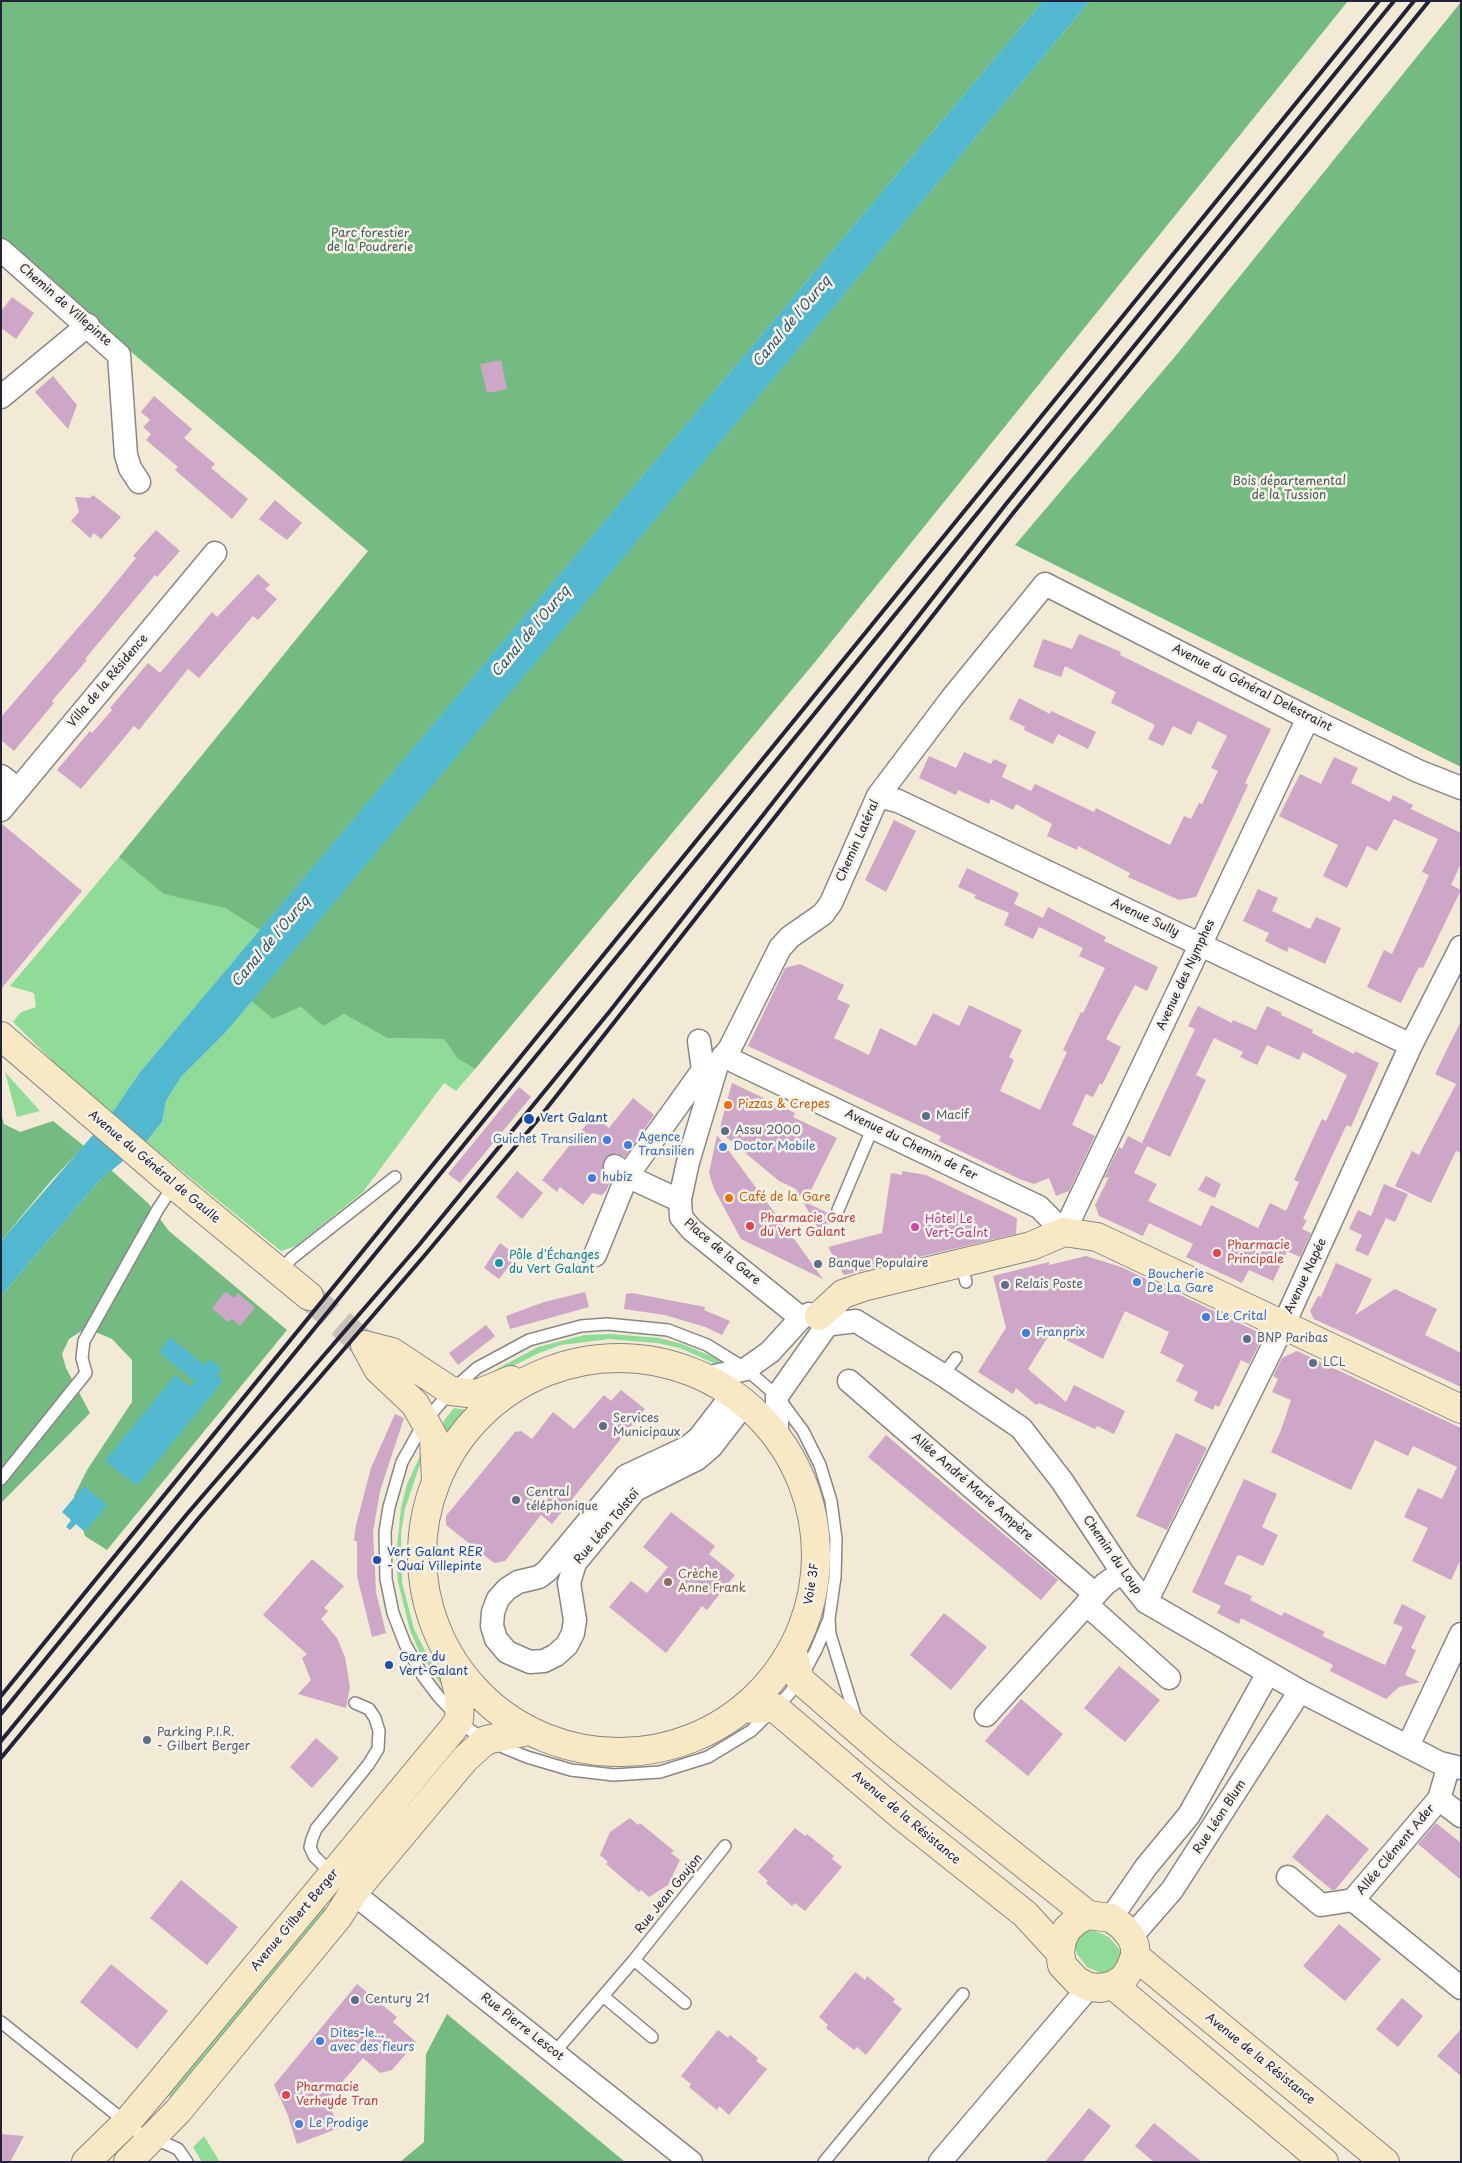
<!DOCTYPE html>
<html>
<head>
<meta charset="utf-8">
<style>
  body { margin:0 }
  #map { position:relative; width:1462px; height:2163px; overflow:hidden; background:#f2ead5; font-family:"Playpen Sans",sans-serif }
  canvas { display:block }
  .frame { position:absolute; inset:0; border:2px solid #22223b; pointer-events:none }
</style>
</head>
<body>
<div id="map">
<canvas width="1462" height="2163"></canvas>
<div class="frame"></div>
</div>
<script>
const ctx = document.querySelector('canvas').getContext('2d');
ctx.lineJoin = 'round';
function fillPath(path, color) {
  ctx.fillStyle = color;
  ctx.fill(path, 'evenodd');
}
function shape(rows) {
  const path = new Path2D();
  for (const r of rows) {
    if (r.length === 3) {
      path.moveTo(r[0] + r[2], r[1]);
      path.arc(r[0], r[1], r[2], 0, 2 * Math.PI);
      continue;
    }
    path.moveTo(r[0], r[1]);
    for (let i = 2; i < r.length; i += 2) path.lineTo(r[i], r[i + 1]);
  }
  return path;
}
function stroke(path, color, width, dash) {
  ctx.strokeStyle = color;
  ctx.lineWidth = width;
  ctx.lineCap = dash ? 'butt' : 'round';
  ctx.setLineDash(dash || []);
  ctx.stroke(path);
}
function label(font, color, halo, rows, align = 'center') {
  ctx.font = font + ' "Playpen Sans",sans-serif';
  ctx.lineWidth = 5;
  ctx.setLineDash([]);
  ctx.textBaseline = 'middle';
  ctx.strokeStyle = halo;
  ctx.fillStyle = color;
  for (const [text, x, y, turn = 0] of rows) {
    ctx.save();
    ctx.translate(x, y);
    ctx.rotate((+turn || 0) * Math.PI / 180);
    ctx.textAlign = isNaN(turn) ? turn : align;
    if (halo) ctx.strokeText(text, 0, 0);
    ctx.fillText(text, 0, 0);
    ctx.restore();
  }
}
fillPath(shape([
  [119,857,164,893,225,908,260,930,140,1072,112,1113,65,1073,13,1022,21,1012,36,1007,34,993,10,986],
  [251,1001,273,1019,301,1007,323,1026,344,1014,387,1038,444,1039,457,1058,475,1069,456,1091,444,1083,363,1192,296,1246,281,1251,146,1142,162,1122,166,1101,181,1077,225,1033],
  [5,1072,40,1111,17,1117],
  [610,1334,659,1338,682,1344,723,1361,724,1364,720,1366,680,1348,657,1343,609,1339,561,1345,539,1353,495,1375,484,1376,538,1347,585,1335],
  [477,1407,461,1425,445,1445,446,1433,443,1422,454,1408,467,1410],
  [420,1456,422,1458,405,1509,401,1533,402,1582,414,1629,436,1672,451,1692,447,1694,420,1653,410,1630,398,1582,396,1557,401,1508,407,1484],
  [322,1905,327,1909,177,2103,166,2094],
  [1093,1930,1109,1937,1120,1950,1121,1960,1117,1967,1110,1972,1101,1973,1087,1967,1077,1954,1075,1946,1077,1938,1083,1932],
  [204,2136,220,2162,202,2162,193,2147]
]), '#8fdb98');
fillPath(shape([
  [1,1,1043,1,260,930,225,908,164,894,119,857,368,551,136,356,1,238],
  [1090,1,1348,1,815,662,475,1069,457,1058,444,1039,387,1038,344,1014,323,1026,301,1007,273,1019,251,1001],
  [1461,2,1461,767,1015,545,1178,353],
  [1,1114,4,1124,20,1132,53,1121,84,1146,50,1182,1,1241],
  [111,1170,148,1203,169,1231,287,1330,107,1550,85,1536,74,1496,87,1470,132,1402,132,1360,112,1339,86,1328,69,1339,62,1354,66,1368,90,1413,1,1503,1,1296,100,1180],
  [447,2014,625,2162,400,2162,424,2142,426,2054]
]), '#73bb80');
fillPath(shape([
  [1043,1,1090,1,225,1033,181,1077,166,1101,162,1122,146,1142,100,1180,1,1296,1,1241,112,1113,140,1072],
  [170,1337,204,1365,210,1359,221,1368,217,1375,223,1381,137,1486,105,1461,175,1375,190,1387,195,1382,159,1352],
  [84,1486,107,1505,85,1532,76,1524,70,1530,66,1527,71,1520,62,1512]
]), '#51b8cf');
fillPath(shape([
  [12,297,34,313,16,339,1,328,1,311],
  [501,360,507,389,487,393,480,364],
  [53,376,77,405,68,429,35,392],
  [154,396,192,429,184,438,215,464,211,468,248,499,232,519,175,470,178,467,146,440,151,434,143,427,150,420,141,412],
  [93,495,121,517,101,539,94,533,90,538,71,521,79,512,75,497,90,498],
  [275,500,302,523,287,540,259,519],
  [156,530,180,551,157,577,155,575,85,659,87,660,52,701,54,703,14,751,1,740,1,717,102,600,136,558,133,556],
  [258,574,270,585,265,589,277,599,258,620,253,616,199,678,188,669,139,730,134,726,81,789,57,770,90,731,92,733,112,710,110,708,148,663,160,673,212,612,217,617],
  [1079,634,1121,652,1120,655,1271,729,1245,783,1248,785,1196,897,1179,900,1128,877,1130,873,1078,846,1077,850,1047,836,1052,824,1016,804,1013,810,991,799,989,804,958,790,956,795,919,778,929,756,956,768,964,752,991,764,994,759,1007,765,1002,777,1031,791,1035,784,1094,812,1096,808,1170,845,1184,816,1191,819,1199,803,1202,804,1218,771,1211,768,1227,736,1198,721,1191,735,1173,726,1163,746,1148,739,1155,725,1111,703,1116,692,1065,666,1061,677,1033,667,1043,639,1072,649],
  [1019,698,1050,714,1051,711,1096,732,1088,749,1058,734,1053,744,1024,730,1025,727,1009,719],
  [1334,757,1358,768,1351,783,1390,802,1393,795,1413,805,1411,809,1461,833,1461,863,1451,885,1461,890,1423,968,1419,967,1401,1003,1367,987,1384,950,1392,954,1429,875,1422,872,1438,839,1394,819,1377,851,1367,846,1347,888,1323,876,1338,845,1279,816,1300,774,1321,784],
  [894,820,916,831,886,892,865,880],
  [1,823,82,891,1,989],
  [967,868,1019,893,1014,904,1043,918,1048,907,1106,937,1104,941,1158,967,1147,991,1135,985,1106,1039,1121,1047,1102,1085,1100,1083,1093,1097,1086,1094,1072,1125,1095,1136,1069,1191,1056,1196,1049,1178,1034,1184,1022,1180,939,1141,941,1136,748,1046,785,968,800,964,844,985,837,999,850,1005,834,1038,869,1055,880,1028,916,1046,933,1013,959,1026,969,1005,1022,1030,1009,1057,1014,1060,1000,1091,1040,1110,1067,1052,1063,1050,1081,1012,1083,1013,1105,968,1079,956,1083,948,1039,927,1033,939,1004,925,1009,913,974,898,976,895,958,887],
  [1258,889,1278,898,1272,911,1310,929,1316,917,1341,928,1325,964,1289,947,1287,952,1265,941,1269,933,1243,921],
  [1198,1006,1232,1023,1233,1020,1256,1030,1267,1006,1282,1013,1281,1015,1313,1030,1312,1033,1354,1054,1355,1051,1379,1063,1351,1127,1347,1125,1345,1128,1303,1219,1307,1220,1302,1229,1311,1233,1300,1257,1287,1251,1273,1281,1249,1270,1242,1283,1186,1257,1193,1244,1149,1223,1143,1236,1099,1216,1095,1205,1109,1177,1104,1178,1119,1147,1122,1149,1128,1136,1147,1146,1142,1143,1195,1029,1188,1026],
  [1214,1038,1243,1052,1240,1057,1257,1065,1267,1045,1299,1060,1303,1052,1347,1075,1326,1121,1322,1119,1294,1180,1299,1182,1286,1211,1270,1203,1258,1228,1211,1205,1201,1226,1148,1201,1157,1184,1134,1173,1147,1146,1170,1157,1206,1080,1196,1075],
  [1461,1021,1461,1153,1456,1151,1431,1203,1395,1186,1412,1151,1419,1155,1456,1084,1435,1074],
  [732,1083,795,1113,793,1117,837,1138,805,1202,832,1215,822,1236,796,1189,779,1181,719,1131],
  [519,1087,531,1097,460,1183,448,1174],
  [633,1098,654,1115,625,1157,617,1153,605,1158,603,1170,611,1180,606,1191,602,1195,592,1193,583,1205,560,1187,557,1192,542,1180,593,1116,609,1128],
  [717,1135,800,1247,823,1279,741,1239,714,1189,709,1173],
  [517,1171,543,1193,522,1219,496,1197],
  [902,1171,926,1175,1017,1218,1016,1234,844,1275,828,1247,882,1233,891,1173,902,1175],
  [1206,1176,1221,1184,1215,1198,1198,1190],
  [1384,1184,1408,1194,1395,1222,1386,1218,1368,1256,1355,1250,1362,1235,1349,1229,1358,1210,1371,1216],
  [500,1243,517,1256,499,1279,484,1268],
  [1086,1256,1121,1267,1258,1332,1262,1339,1249,1364,1241,1360,1219,1407,1215,1405,1213,1410,1194,1401,1198,1392,1176,1381,1184,1365,1160,1353,1169,1332,1125,1311,1103,1359,1051,1332,1028,1369,1066,1402,1074,1385,1125,1411,1114,1434,1097,1426,1095,1429,1039,1403,1036,1405,1016,1388,1013,1394,978,1372,1006,1328,993,1276,1049,1262,1049,1265],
  [1336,1263,1372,1279,1355,1315,1395,1289,1437,1309,1425,1335,1461,1353,1461,1387,1314,1319,1310,1311,1318,1296,1321,1297],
  [226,1291,234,1298,238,1293,255,1308,240,1326,232,1319,228,1322,212,1308],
  [585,1292,589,1307,510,1329,506,1316,544,1302],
  [632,1293,705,1307,704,1310,730,1321,722,1335,705,1327,665,1315,624,1309,626,1294],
  [486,1325,495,1336,458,1365,449,1353],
  [1297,1351,1461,1428,1461,1559,1451,1580,1412,1561,1428,1528,1404,1517,1418,1488,1442,1499,1457,1467,1413,1446,1408,1456,1375,1440,1351,1490,1271,1452,1281,1430,1291,1400,1272,1392,1278,1379,1273,1376,1282,1358],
  [621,1390,645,1409,552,1524,541,1515,505,1561,494,1563,446,1525,446,1516,515,1432,521,1431,532,1439,553,1412,574,1429,604,1395,611,1401],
  [395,1414,404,1418,380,1491,373,1532,376,1592,386,1633,372,1637,357,1576,357,1541,354,1541,356,1525,371,1468],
  [1176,1433,1207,1448,1167,1530,1136,1516],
  [886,1435,1058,1580,1041,1600,868,1457],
  [1244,1479,1277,1494,1262,1527,1278,1535,1263,1566,1240,1555,1237,1556,1224,1584,1252,1596,1250,1600,1282,1616,1284,1612,1325,1632,1322,1636,1385,1665,1403,1627,1393,1623,1402,1604,1426,1616,1411,1648,1416,1650,1405,1675,1420,1682,1399,1687,1386,1699,1330,1671,1333,1665,1241,1618,1239,1624,1217,1613,1221,1606,1192,1592],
  [671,1512,715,1546,709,1554,735,1575,707,1610,702,1606,666,1653,609,1607,631,1581,647,1593,668,1567,643,1547],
  [312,1559,344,1586,324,1608,328,1611,321,1619,337,1638,345,1657,350,1687,346,1708,298,1694,311,1680,302,1658,307,1654,263,1615],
  [944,1613,987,1647,951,1690,910,1655],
  [1119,1666,1160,1700,1125,1742,1084,1708],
  [1021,1699,1063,1734,1028,1776,985,1741],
  [316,1738,339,1758,312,1788,290,1767],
  [1327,1814,1369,1849,1335,1890,1332,1890,1292,1857],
  [630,1818,638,1825,640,1823,674,1851,671,1853,680,1860,668,1885,649,1897,641,1890,639,1892,606,1864,608,1862,600,1855,610,1832],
  [1436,1823,1461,1843,1461,1880,1418,1844],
  [795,1828,805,1836,807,1834,834,1856,832,1859,842,1867,805,1911,795,1903,792,1906,766,1883,768,1881,758,1872],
  [181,1880,238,1927,207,1965,150,1918],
  [1339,1924,1381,1959,1345,2001,1303,1966],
  [111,1964,168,2011,137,2049,80,2002],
  [855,1972,865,1980,867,1976,895,1999,893,2002,902,2009,866,2055,857,2047,854,2050,826,2028,828,2025,819,2017],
  [357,1984,397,2017,393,2022,416,2042,392,2070,380,2073,363,2058,330,2096,336,2108,332,2111,339,2128,297,2144,287,2113,274,2085],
  [1402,1998,1423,2016,1398,2047,1376,2029],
  [1461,2029,1461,2076,1437,2056],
  [718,2030,728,2038,730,2035,758,2058,756,2061,767,2069,729,2115,719,2106,717,2110,689,2087,691,2084,681,2076],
  [1089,2108,1111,2126,1082,2162,1045,2162],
  [1154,2123,1202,2162,1154,2162,1135,2146],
  [1,2134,24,2136,10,2162,1,2162]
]), '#cda6c8');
stroke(shape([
  [309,1296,365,1345]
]), '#c8c2b6', 28, [28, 14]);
const lane = shape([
  [838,1210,873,1127],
  [961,1263,966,1282],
  [279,1272,292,1258,395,1177],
  [943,1375,956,1358],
  [1,1479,86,1373,82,1358,84,1341,158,1209,174,1185],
  [829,1619,816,1650,800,1680,788,1695,751,1731,708,1757,660,1772,614,1775,571,1770,527,1757,486,1740,470,1730,438,1696,423,1676,405,1644,393,1613,386,1579,385,1532,389,1507,402,1462,425,1421,451,1391,477,1368,529,1340,581,1326,607,1324,668,1330,707,1345,746,1369,777,1396,803,1431,820,1465,831,1501,836,1539,835,1577,829,1619,830,1634,857,1722],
  [332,1874,314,1856,310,1847,312,1839,316,1829,368,1765,378,1749,379,1731,375,1718,369,1709,355,1703],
  [634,1960,685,2003],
  [603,1996,652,2037],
  [1,2022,148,2140,160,2141,178,2149,187,2162],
  [554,2053,634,1960,725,1846],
  [824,2162,963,1994]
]);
const street = shape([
  [1,250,119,355,126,455,130,468,139,482],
  [1,397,88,325],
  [1,776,18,789],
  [878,796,898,801,1411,1045],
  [1,810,215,553],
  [723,1056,1039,1207,1064,1232,1308,718],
  [615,1166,627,1176,672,1197],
  [595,1255,627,1176,703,1070,699,1041],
  [801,1318,692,1230,681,1217,680,1199,688,1162,717,1065,730,1048,780,948,790,937,823,914,831,903,878,796,952,698,1045,584,1308,718,1418,771,1461,788],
  [824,1325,856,1321,943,1375,1021,1428,1062,1481,1122,1572,1146,1602,1300,1691,1440,1763,1461,1768],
  [706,1378,746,1369,770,1352,801,1318,809,1314,819,1316,825,1328,777,1396,777,1437],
  [849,1381,1095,1594],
  [733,1394,699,1438,688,1447,626,1476,547,1571,539,1577,518,1582,507,1589,498,1599,493,1612,492,1626,496,1639,507,1652,530,1662,544,1661,556,1655,567,1645,573,1633,575,1620,569,1583,575,1563,635,1490,697,1459,711,1447,745,1403],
  [1146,1602,1283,1326,1411,1045,1461,947],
  [1086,1604,1169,1678],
  [986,1715,1105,1584,1122,1572],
  [1408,1746,1461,1634],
  [1439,1799,1461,1816],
  [1288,1877,1321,1905,1353,1900,1461,1988],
  [353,1893,691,2162],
  [1353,1900,1439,1799,1449,1765],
  [1111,1918,1146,1867,1189,1815,1268,1673],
  [1131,1937,1172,1890,1300,1691],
  [940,2162,1089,1987]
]);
const secondary = shape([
  [1,1036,174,1185,309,1296],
  [819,1316,843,1294,863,1287,1031,1246,1064,1232,1097,1237,1461,1409],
  [365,1345,392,1352,451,1391,477,1394,511,1380],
  [365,1345,378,1369,415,1404,434,1438,436,1481],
  [619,1555,197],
  [792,1649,800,1680,883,1752,1088,1915],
  [742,1709,775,1708,903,1817,1025,1914,1060,1952],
  [1088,1915,1111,1918,1122,1926,1131,1937,1135,1946,1135,1956,1130,1969,1123,1979,1113,1985,1101,1988,1089,1987,1077,1981,1062,1965,1060,1952,1062,1940,1067,1929,1077,1920,1088,1915],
  [1135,1956,1385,2162],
  [1113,1985,1324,2162],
  [86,2162,127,2122,154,2090,452,1730,459,1720,460,1699,452,1666],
  [128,2162,178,2111,338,1917,353,1893,465,1759,486,1740,528,1731]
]);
stroke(lane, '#8a8688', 14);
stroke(street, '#8a8688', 25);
stroke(secondary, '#8a8688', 30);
stroke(lane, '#fff', 11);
stroke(street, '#fff', 22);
stroke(secondary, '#f8e8c3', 28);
stroke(shape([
  [1,1696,1379,1],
  [1,1714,1394,1],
  [1,1741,187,1514,419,1245,610,1011,1006,504,1414,1],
  [1,1758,198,1519,425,1255,536,1122,1014,512,1429,1]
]), '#22223b', 4);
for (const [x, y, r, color] of [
  [728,1105,5,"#e8710a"],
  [926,1116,5,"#5c6f8a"],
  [529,1119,6,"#1a4fb4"],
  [725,1131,5,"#5c6f8a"],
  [607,1140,5,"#3f7fe0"],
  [628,1145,5,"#3f7fe0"],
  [723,1147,5,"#3f7fe0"],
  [592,1178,5,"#3f7fe0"],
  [729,1198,5,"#e8710a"],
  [750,1226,5,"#e0444e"],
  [915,1227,5,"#d1479c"],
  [1217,1253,5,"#e0444e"],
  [499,1263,5,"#0f9aa8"],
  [818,1264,5,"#5c6f8a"],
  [1137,1282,5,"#3f7fe0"],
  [1005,1285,5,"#5c6f8a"],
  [1206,1317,5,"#3f7fe0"],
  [1026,1333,5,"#3f7fe0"],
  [1247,1339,5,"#5c6f8a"],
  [1313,1363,5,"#5c6f8a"],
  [603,1426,5,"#5c6f8a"],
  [516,1500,5,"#5c6f8a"],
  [377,1560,5,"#1a4fb4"],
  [668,1582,5,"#8d6e63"],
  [389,1665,5,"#1a4fb4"],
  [147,1740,5,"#5c6f8a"],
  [355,2000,5,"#5c6f8a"],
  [320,2041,5,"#3f7fe0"],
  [286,2095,5,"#e0444e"],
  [299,2124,5,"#3f7fe0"]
]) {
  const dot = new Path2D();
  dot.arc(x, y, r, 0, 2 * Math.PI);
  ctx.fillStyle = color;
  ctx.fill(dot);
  stroke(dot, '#f7f3e8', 2);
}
label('12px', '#435a57', '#f7f3e8', [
  ["Parc forestier",370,234],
  ["de la Poudrerie",370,248],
  ["Bois départemental",1289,482],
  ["de la Tussion",1289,496]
]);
label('12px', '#22223b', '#f7f3e8', [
  ["Chemin de Villepinte",65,305,41],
  ["Villa de la Résidence",108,681,-50],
  ["Avenue du Général Delestraint",1252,688,27],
  ["Chemin Latéral",858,841,-66],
  ["Avenue Sully",1145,918,25],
  ["Avenue des Nymphes",1186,975,-65],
  ["Avenue du Chemin de Fer",911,1145,26],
  ["Avenue du Général de Gaulle",154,1167,40],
  ["Place de la Gare",722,1252,40],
  ["Avenue Napée",1306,1276,-65],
  ["Allée André Marie Ampère",972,1487,41],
  ["Rue Léon Tolstoï",607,1527,-50],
  ["Chemin du Loup",1112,1555,55],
  ["Voie 3F",812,1584,-81],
  ["Rue Léon Blum",1220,1817,-57],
  ["Avenue de la Résistance",906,1818,40],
  ["Allée Clément Ader",1396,1850,-50],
  ["Rue Jean Goujon",669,1894,-51],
  ["Avenue Gilbert Berger",295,1920,-50],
  ["Rue Pierre Lescot",522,2027,38],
  ["Avenue de la Résistance",1260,2059,39]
]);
label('12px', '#c56008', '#f7f3e8', [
  ["Pizzas & Crepes",738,1105],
  ["Café de la Gare",739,1198]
], 'left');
label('12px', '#4e5e75', '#f7f3e8', [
  ["Macif",936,1116],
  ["Assu 2000",735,1131],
  ["Banque Populaire",828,1264],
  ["Relais Poste",1015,1285],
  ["BNP Paribas",1257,1339],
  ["LCL",1323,1363],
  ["Services",613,1419],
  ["Municipaux",613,1433],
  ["Central",526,1493],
  ["téléphonique",526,1507],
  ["Parking P.I.R.",157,1733],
  ["- Gilbert Berger",157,1747],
  ["Century 21",365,2000]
], 'left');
label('12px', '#164399', '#f7f3e8', [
  ["Vert Galant",540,1119],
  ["Vert Galant RER",387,1553],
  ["- Quai Villepinte",387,1567],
  ["Gare du",399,1658],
  ["Vert-Galant",399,1672]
], 'left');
label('12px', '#366cbe', '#f7f3e8', [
  ["Agence",638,1138],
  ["Transilien",638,1152],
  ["Guichet Transilien",597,1140,"right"],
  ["Doctor Mobile",733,1147],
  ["hubiz",602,1178],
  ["Boucherie",1147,1275],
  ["De La Gare",1147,1289],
  ["Le Crital",1216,1317],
  ["Franprix",1036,1333],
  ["Dites-le...",330,2034],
  ["avec des fleurs",330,2048],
  ["Le Prodige",309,2124]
], 'left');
label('12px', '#be3a42', '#f7f3e8', [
  ["Pharmacie Gare",760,1219],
  ["du Vert Galant",760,1233],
  ["Pharmacie",1227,1246],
  ["Principale",1227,1260],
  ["Pharmacie",296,2088],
  ["Verheyde Tran",296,2102]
], 'left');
label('12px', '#b23c85', '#f7f3e8', [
  ["Hôtel Le",925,1220],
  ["Vert-Galnt",925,1234]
], 'left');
label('12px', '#0d838f', '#f7f3e8', [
  ["Pôle d'Échanges",509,1256],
  ["du Vert Galant",509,1270]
], 'left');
label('12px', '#785e54', '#f7f3e8', [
  ["Crèche",678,1575],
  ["Anne Frank",678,1589]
], 'left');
label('italic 14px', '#32566f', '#f7f3e8', [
  ["Canal de l'Ourcq",792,322,-50],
  ["Canal de l'Ourcq",531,632,-50],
  ["Canal de l'Ourcq",271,942,-50]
]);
</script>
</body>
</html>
